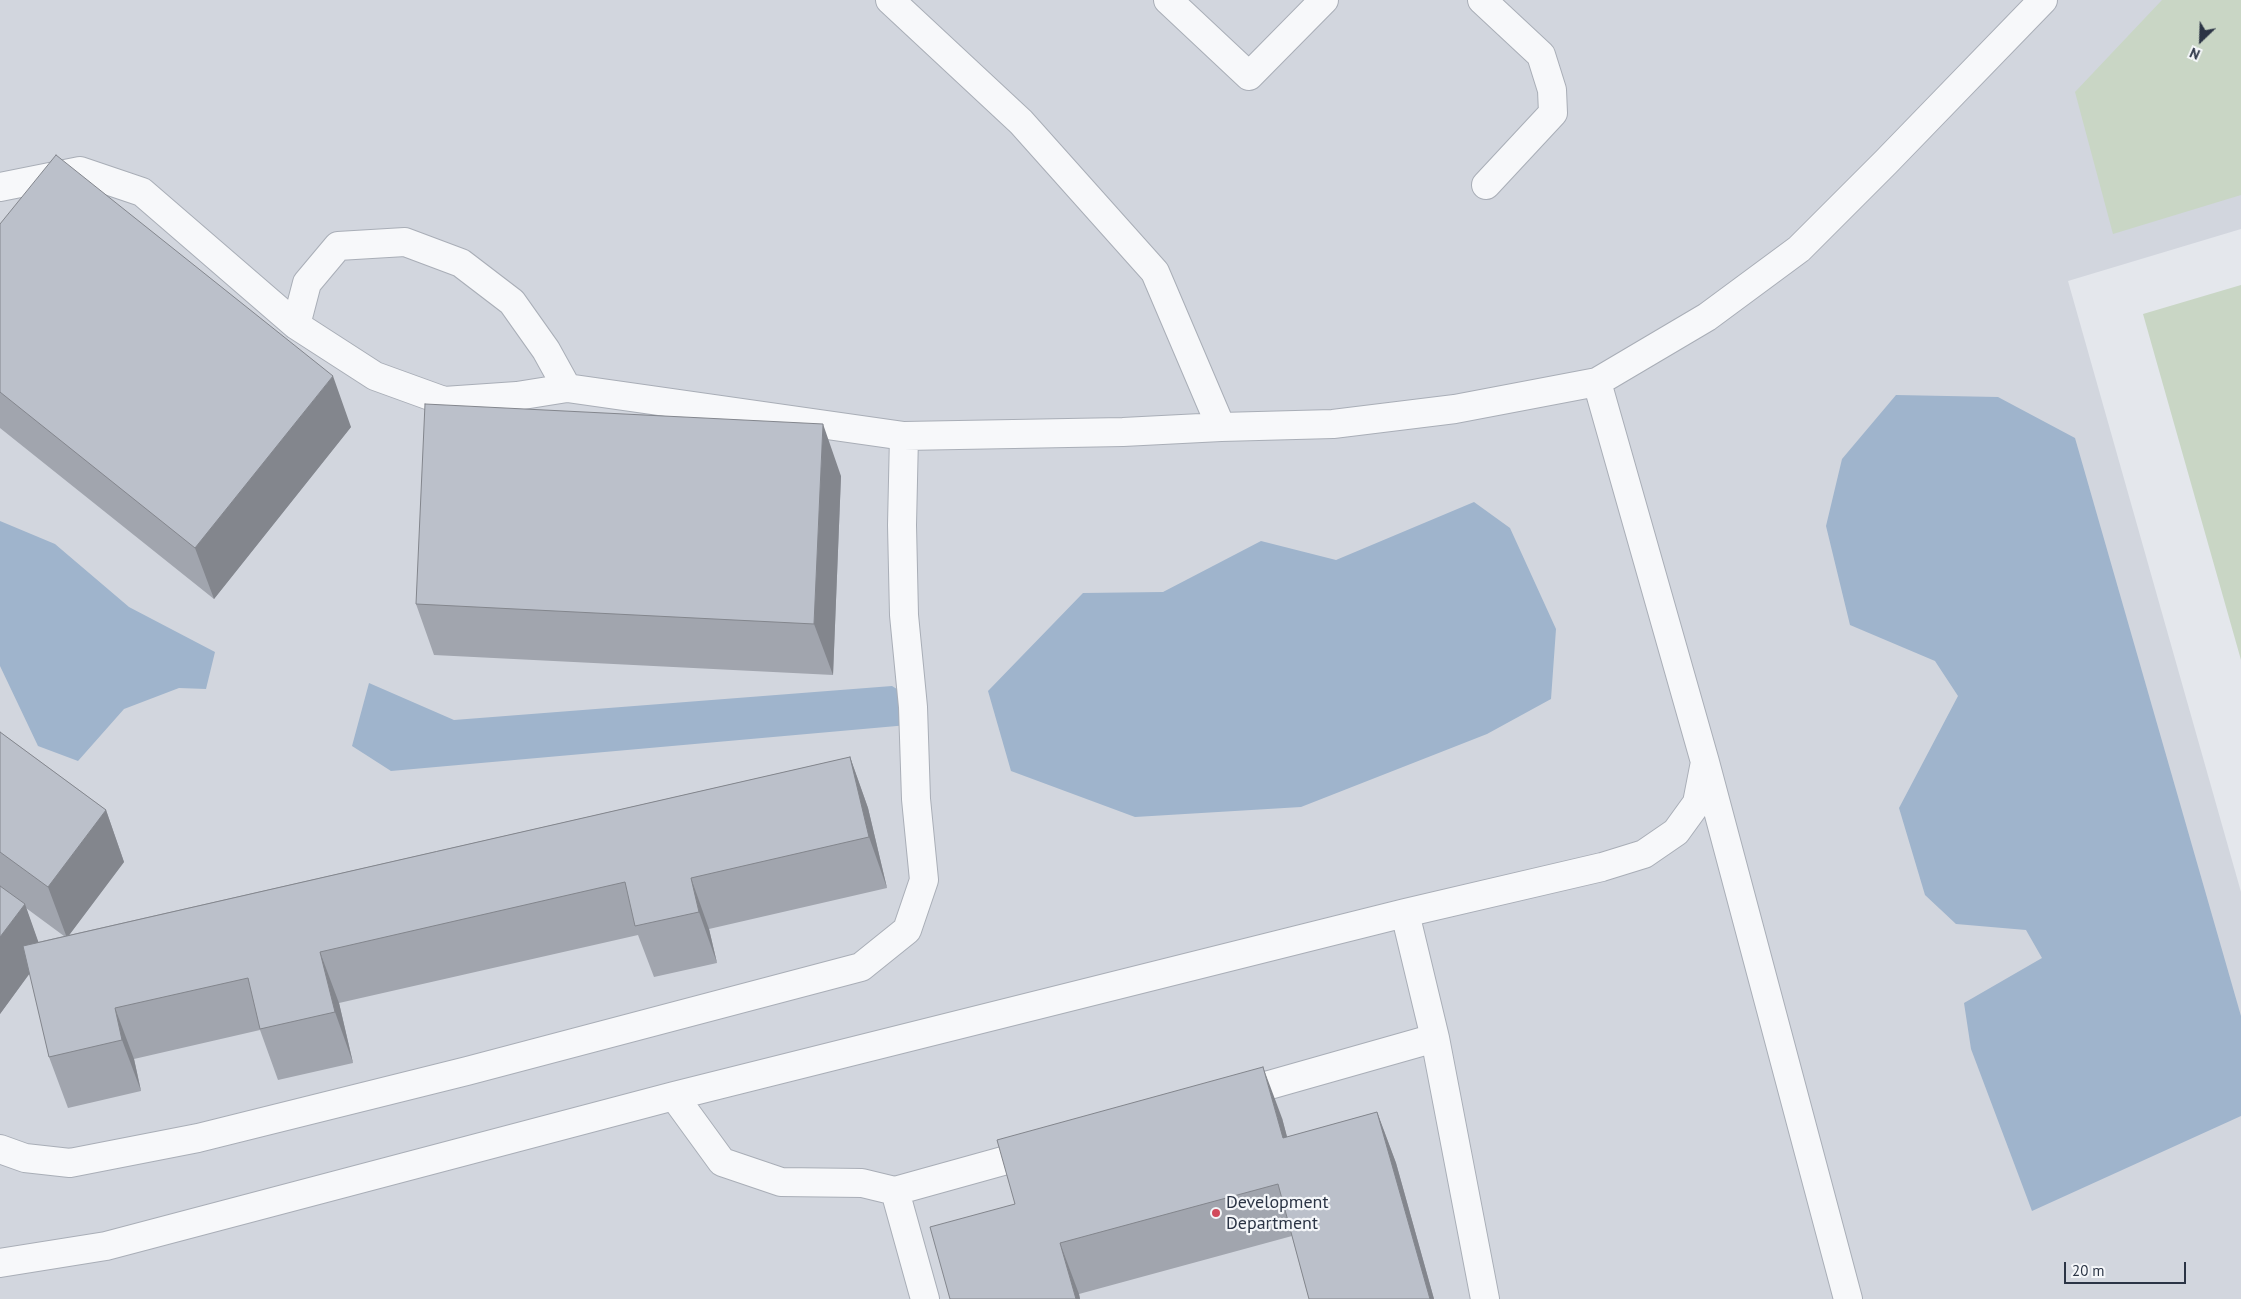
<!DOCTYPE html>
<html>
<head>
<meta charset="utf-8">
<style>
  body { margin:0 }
  #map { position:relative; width:2241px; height:1299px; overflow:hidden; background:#e4e7ec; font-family:"PT Sans",sans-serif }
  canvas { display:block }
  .north { position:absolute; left:2176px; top:15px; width:50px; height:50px; -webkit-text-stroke:4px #f4f6f9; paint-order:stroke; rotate:204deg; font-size:14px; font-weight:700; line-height:20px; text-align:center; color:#2b3445 }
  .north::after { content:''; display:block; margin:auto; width:18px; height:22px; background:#2b3445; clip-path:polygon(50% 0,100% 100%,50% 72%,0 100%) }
  .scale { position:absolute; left:2064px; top:1262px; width:122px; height:22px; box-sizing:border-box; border:2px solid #2b3445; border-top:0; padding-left:6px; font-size:15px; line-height:18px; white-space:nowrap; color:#2b3445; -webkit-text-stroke:4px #f4f6f9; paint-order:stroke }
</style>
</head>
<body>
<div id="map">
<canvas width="2241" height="1299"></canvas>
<div class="north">N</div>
<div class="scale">20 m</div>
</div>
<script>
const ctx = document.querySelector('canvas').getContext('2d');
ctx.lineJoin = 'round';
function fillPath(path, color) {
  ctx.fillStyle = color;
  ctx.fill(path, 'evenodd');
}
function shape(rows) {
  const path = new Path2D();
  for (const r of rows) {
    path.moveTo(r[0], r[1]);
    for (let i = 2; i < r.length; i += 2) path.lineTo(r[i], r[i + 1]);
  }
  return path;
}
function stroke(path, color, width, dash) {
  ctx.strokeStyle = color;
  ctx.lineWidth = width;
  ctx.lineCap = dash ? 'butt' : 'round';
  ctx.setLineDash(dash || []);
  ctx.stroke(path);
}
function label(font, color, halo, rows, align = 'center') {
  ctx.font = font + ' "PT Sans",sans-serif';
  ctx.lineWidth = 4.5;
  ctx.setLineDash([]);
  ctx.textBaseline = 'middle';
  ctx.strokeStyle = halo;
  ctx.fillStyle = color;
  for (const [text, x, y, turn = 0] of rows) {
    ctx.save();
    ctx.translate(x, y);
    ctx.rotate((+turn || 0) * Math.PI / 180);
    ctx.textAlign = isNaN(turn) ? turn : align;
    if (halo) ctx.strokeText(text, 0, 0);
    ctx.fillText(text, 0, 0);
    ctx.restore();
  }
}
fillPath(shape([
  [0,0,2241,0,2241,229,2068,281,2241,892,2241,1299,0,1299]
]), '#d2d6de');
fillPath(shape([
  [2162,0,2241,0,2241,195,2113,234,2075,92],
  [2241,285,2241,660,2143,314]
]), '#c9d6c5');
fillPath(shape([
  [1896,395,1998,397,2075,438,2241,1016,2241,1116,2032,1211,1971,1049,1964,1003,2042,958,2026,930,1956,924,1925,895,1899,808,1958,696,1935,661,1850,625,1826,526,1842,459],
  [1474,502,1510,528,1556,629,1551,699,1487,734,1301,807,1135,817,1011,771,988,691,1083,593,1163,592,1261,541,1336,560],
  [0,521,55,544,129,607,215,652,206,689,179,688,124,709,78,761,38,746,0,666],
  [369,683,454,720,892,686,910,697,908,725,391,771,352,746]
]), '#9fb4cc');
const minor = shape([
  [890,0,1021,122,1155,272,1221,427,1333,424,1455,409,1597,382,1707,317,1799,249,1886,162,2043,0],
  [1168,0,1249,76,1324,0],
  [1482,0,1541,55,1552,90,1553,113,1486,185],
  [0,187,80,171,142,192,296,325,375,376,444,401,517,396,567,388,904,436,1123,432,1221,427],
  [296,325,307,283,338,246,405,242,461,263,512,302,546,350,567,388],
  [1597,382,1705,762,1848,1299],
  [1405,913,1435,1038,1485,1299],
  [1234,1095,1435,1038],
  [674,1096,722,1162,781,1182,862,1183,895,1191,925,1299],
  [0,1149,25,1158,70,1163,198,1138,467,1071,861,967,907,930,924,880,916,799,913,707,904,615,902,525,904,436],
  [895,1191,1039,1151],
  [0,1263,106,1246,674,1096,1405,913,1602,867,1644,854,1676,832,1697,803,1705,762]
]);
stroke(minor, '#a9aeb7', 30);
stroke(minor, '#f7f8fa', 28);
fillPath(shape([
  [0,224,351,427,214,599,0,428],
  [841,476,833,675,434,655,416,604],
  [0,732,106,810,124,862,69,935,850,757,868,808,887,888,709,929,717,963,654,977,638,935,339,1003,353,1063,278,1080,260,1030,134,1059,141,1091,68,1108,49,1057,30,973,0,1014],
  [26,908,64,936,38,942],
  [1377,1112,1396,1163,1434,1299,1309,1299,1292,1236,1079,1294,1080,1299,950,1299,1015,1204,1282,1118,1287,1137]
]), '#a1a5ae');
fillPath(shape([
  [333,376,351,427,214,599,195,548],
  [823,424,841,476,833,675,814,624],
  [850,757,868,808,887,888,869,837],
  [106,810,124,862,67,938,48,887],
  [691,878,709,929,717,963,699,912],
  [25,904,43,955,0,1014,0,937],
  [320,952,339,1003,353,1063,335,1012],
  [115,1008,134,1059,141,1091,122,1040],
  [1263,1067,1282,1118,1301,1189,1283,1138],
  [1377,1112,1396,1163,1434,1299,1430,1299],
  [1060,1243,1079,1294,1080,1299,1076,1299]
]), '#83868d');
const building = shape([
  [56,155,333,376,195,548,0,392,0,224,56,155],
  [425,404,823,424,814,624,416,604,425,404],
  [0,732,106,810,48,887,0,852,0,732],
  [850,757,869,837,691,878,699,912,635,926,625,882,320,952,335,1012,260,1029,248,978,115,1008,122,1040,49,1057,23,946,850,757],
  [0,886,25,904,0,937,0,886],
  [1263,1067,1283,1138,1377,1112,1430,1299,1309,1299,1278,1184,1060,1243,1076,1299,950,1299,930,1227,1015,1204,997,1140,1263,1067]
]);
fillPath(building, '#bbc0ca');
stroke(building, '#83868d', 1);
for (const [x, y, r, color] of [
  [1216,1213,5,"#d1495b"]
]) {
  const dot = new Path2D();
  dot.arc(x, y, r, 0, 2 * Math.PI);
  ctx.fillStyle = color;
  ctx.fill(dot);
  stroke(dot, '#f4f6f9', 2);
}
label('18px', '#2b3445', '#f4f6f9', [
  ["Development",1226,1203],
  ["Department",1226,1224]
], 'left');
</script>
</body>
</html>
